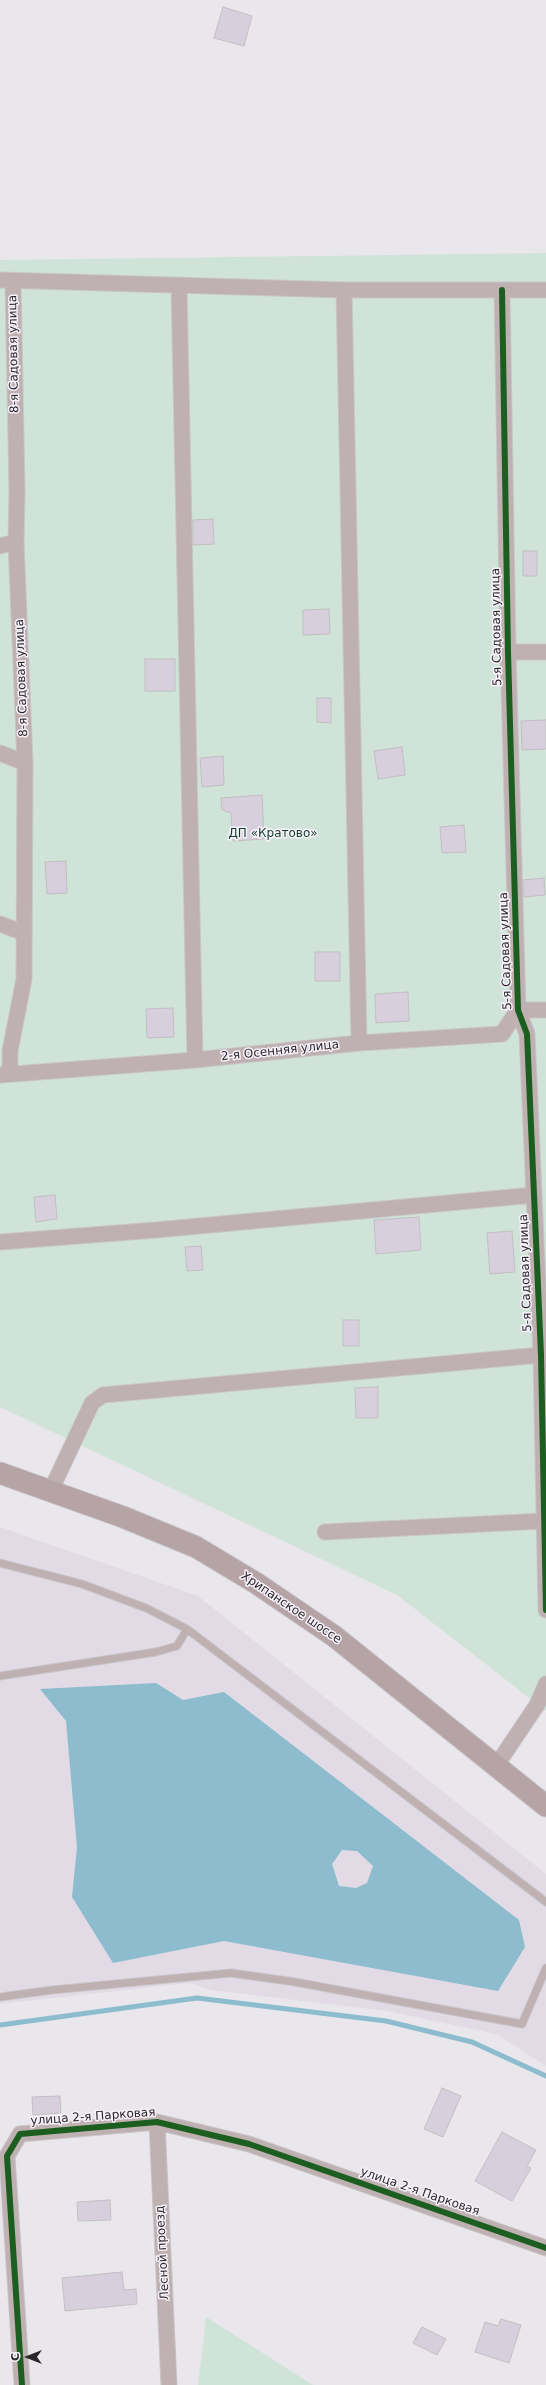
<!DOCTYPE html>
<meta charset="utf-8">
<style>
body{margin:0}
#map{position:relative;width:546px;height:2385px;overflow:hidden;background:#eae7ec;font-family:"DejaVu Sans",sans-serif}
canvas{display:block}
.north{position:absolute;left:8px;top:2337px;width:40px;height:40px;-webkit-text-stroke:3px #f8f2fb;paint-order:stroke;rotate:270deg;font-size:11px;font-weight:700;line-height:16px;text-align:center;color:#2b282c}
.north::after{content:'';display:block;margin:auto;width:14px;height:18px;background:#2b282c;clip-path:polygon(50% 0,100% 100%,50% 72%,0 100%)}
</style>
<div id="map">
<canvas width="546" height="2385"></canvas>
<div class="north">С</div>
</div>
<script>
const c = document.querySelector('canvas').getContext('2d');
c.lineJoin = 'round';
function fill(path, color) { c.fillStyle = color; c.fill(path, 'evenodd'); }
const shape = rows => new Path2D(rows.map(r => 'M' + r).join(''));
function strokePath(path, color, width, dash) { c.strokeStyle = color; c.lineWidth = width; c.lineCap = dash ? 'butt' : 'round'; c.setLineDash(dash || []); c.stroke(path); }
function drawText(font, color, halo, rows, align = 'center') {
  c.font = font + ' "DejaVu Sans",sans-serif'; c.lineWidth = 3; c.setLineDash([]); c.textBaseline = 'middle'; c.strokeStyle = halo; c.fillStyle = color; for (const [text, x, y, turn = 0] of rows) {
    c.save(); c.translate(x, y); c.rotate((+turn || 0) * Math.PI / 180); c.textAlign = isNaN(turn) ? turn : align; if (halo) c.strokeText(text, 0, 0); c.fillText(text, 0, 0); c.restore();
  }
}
fill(shape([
 [0,1527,198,1596,546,1874,546,2066,496,2034,387,2011,211,1990,190,1983,0,2004]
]), '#e2dbe6');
fill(shape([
 [546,253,546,1711,397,1595,0,1407,0,260],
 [206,2317,313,2385,198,2385]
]), '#d0e3d8');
fill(shape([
 [156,1683,183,1700,224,1692,519,1920,525,1947,498,1991,224,1941,113,1963,72,1897,77,1847,66,1721,40,1689],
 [342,1850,357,1851,373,1866,367,1883,356,1888,339,1886,332,1864]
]), '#8cbccd');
strokePath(shape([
 [0,2025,197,1998,386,2021,472,2042,546,2076]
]), '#8cbccd', 5);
const building = shape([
 [223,7,252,16,244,46,214,38,223,7],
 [213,519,214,544,193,545,193,520,213,519],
 [523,551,537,551,537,576,523,576,523,551],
 [329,609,330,634,303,635,303,610,329,609],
 [145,659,175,659,175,691,145,691,145,659],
 [317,698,331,698,331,723,317,722,317,698],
 [546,720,546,749,522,750,521,721,546,720],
 [402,747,405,775,378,779,374,751,402,747],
 [223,756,224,785,202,787,200,758,223,756],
 [262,795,264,839,233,841,231,813,222,810,221,798,262,795],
 [464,825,466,852,442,853,440,827,464,825],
 [66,861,67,893,47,894,45,862,66,861],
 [544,878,545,895,524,897,523,880,544,878],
 [315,952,340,952,340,981,315,981,315,952],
 [408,992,409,1021,376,1023,375,994,408,992],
 [173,1008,174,1037,147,1038,146,1009,173,1008],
 [55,1195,57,1219,36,1222,34,1197,55,1195],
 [419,1217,421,1250,376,1254,374,1220,419,1217],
 [512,1231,515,1272,490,1274,487,1233,512,1231],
 [201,1246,203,1270,187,1271,185,1247,201,1246],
 [343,1320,359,1320,359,1346,343,1346,343,1320],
 [378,1387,378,1418,356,1418,355,1388,378,1387],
 [442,2088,461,2096,443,2137,424,2129,442,2088],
 [60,2096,61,2113,33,2115,32,2097,60,2096],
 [502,2132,536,2150,527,2166,531,2168,512,2201,475,2181,502,2132],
 [110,2200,111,2220,78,2221,77,2202,110,2200],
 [122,2272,124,2290,136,2289,137,2304,65,2311,62,2278,122,2272],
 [501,2319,521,2325,509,2363,475,2352,485,2322,498,2326,501,2319],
 [422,2327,446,2339,437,2355,413,2343,422,2327]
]);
fill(building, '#d7d0dc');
strokePath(building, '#c2bfc3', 1);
const service = shape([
 [0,1563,82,1584,146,1608,187,1629,546,1902],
 [0,1676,156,1652,177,1646,187,1629],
 [0,1997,52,1990,231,1973,295,1982,522,2024,546,1968]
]);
const minor = shape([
 [0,280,344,290,546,290],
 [179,286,195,1060],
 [344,290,359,1043],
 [502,290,508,652,518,1010,527,1034,541,1355,546,1610],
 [0,546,16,542],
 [508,652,546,652],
 [0,753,25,763],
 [0,924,24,933],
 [10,1073,10,1051,24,979,25,763,16,542,17,491,13,281],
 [0,1075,195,1060,359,1043,502,1034,518,1010,546,1010],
 [0,1242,156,1230,534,1195],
 [51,1490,92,1403,103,1395,541,1355],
 [325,1532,543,1521],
 [496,1766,537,1705,546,1684],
 [157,2122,169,2385],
 [22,2385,7,2156,20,2134,157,2122,249,2144,546,2248]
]);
const secondary = shape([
 [0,1473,123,1517,196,1547,256,1583,334,1636,546,1806]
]);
strokePath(service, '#c8c5c9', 9);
strokePath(minor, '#c8c5c9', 17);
strokePath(secondary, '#c8c5c9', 23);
strokePath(service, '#bfb0b1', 7);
strokePath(minor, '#bfb0b1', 15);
strokePath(secondary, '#b5a3a6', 21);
strokePath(shape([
 [502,290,508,652,518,1010,527,1034,541,1355,546,1610],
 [22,2385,7,2156,20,2134,157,2122,249,2144,546,2248]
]), '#1b5e20', 6);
drawText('12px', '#2b282c', '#f8f2fb', [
 ["8-я Садовая улица",14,354,-91],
 ["5-я Садовая улица",497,627,-91],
 ["8-я Садовая улица",22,678,-92],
 ["5-я Садовая улица",506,951,-92],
 ["2-я Осенняя улица",280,1051,-6],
 ["5-я Садовая улица",526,1273,-92],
 ["Хрипанское шоссе",291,1608,34],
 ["улица 2-я Парковая",93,2117,-4],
 ["улица 2-я Парковая",420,2192,19],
 ["Лесной проезд",163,2253,-93]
]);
drawText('12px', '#0f3e28', '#f8f2fb', [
 ["ДП «Кратово»",273,834]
]);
</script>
